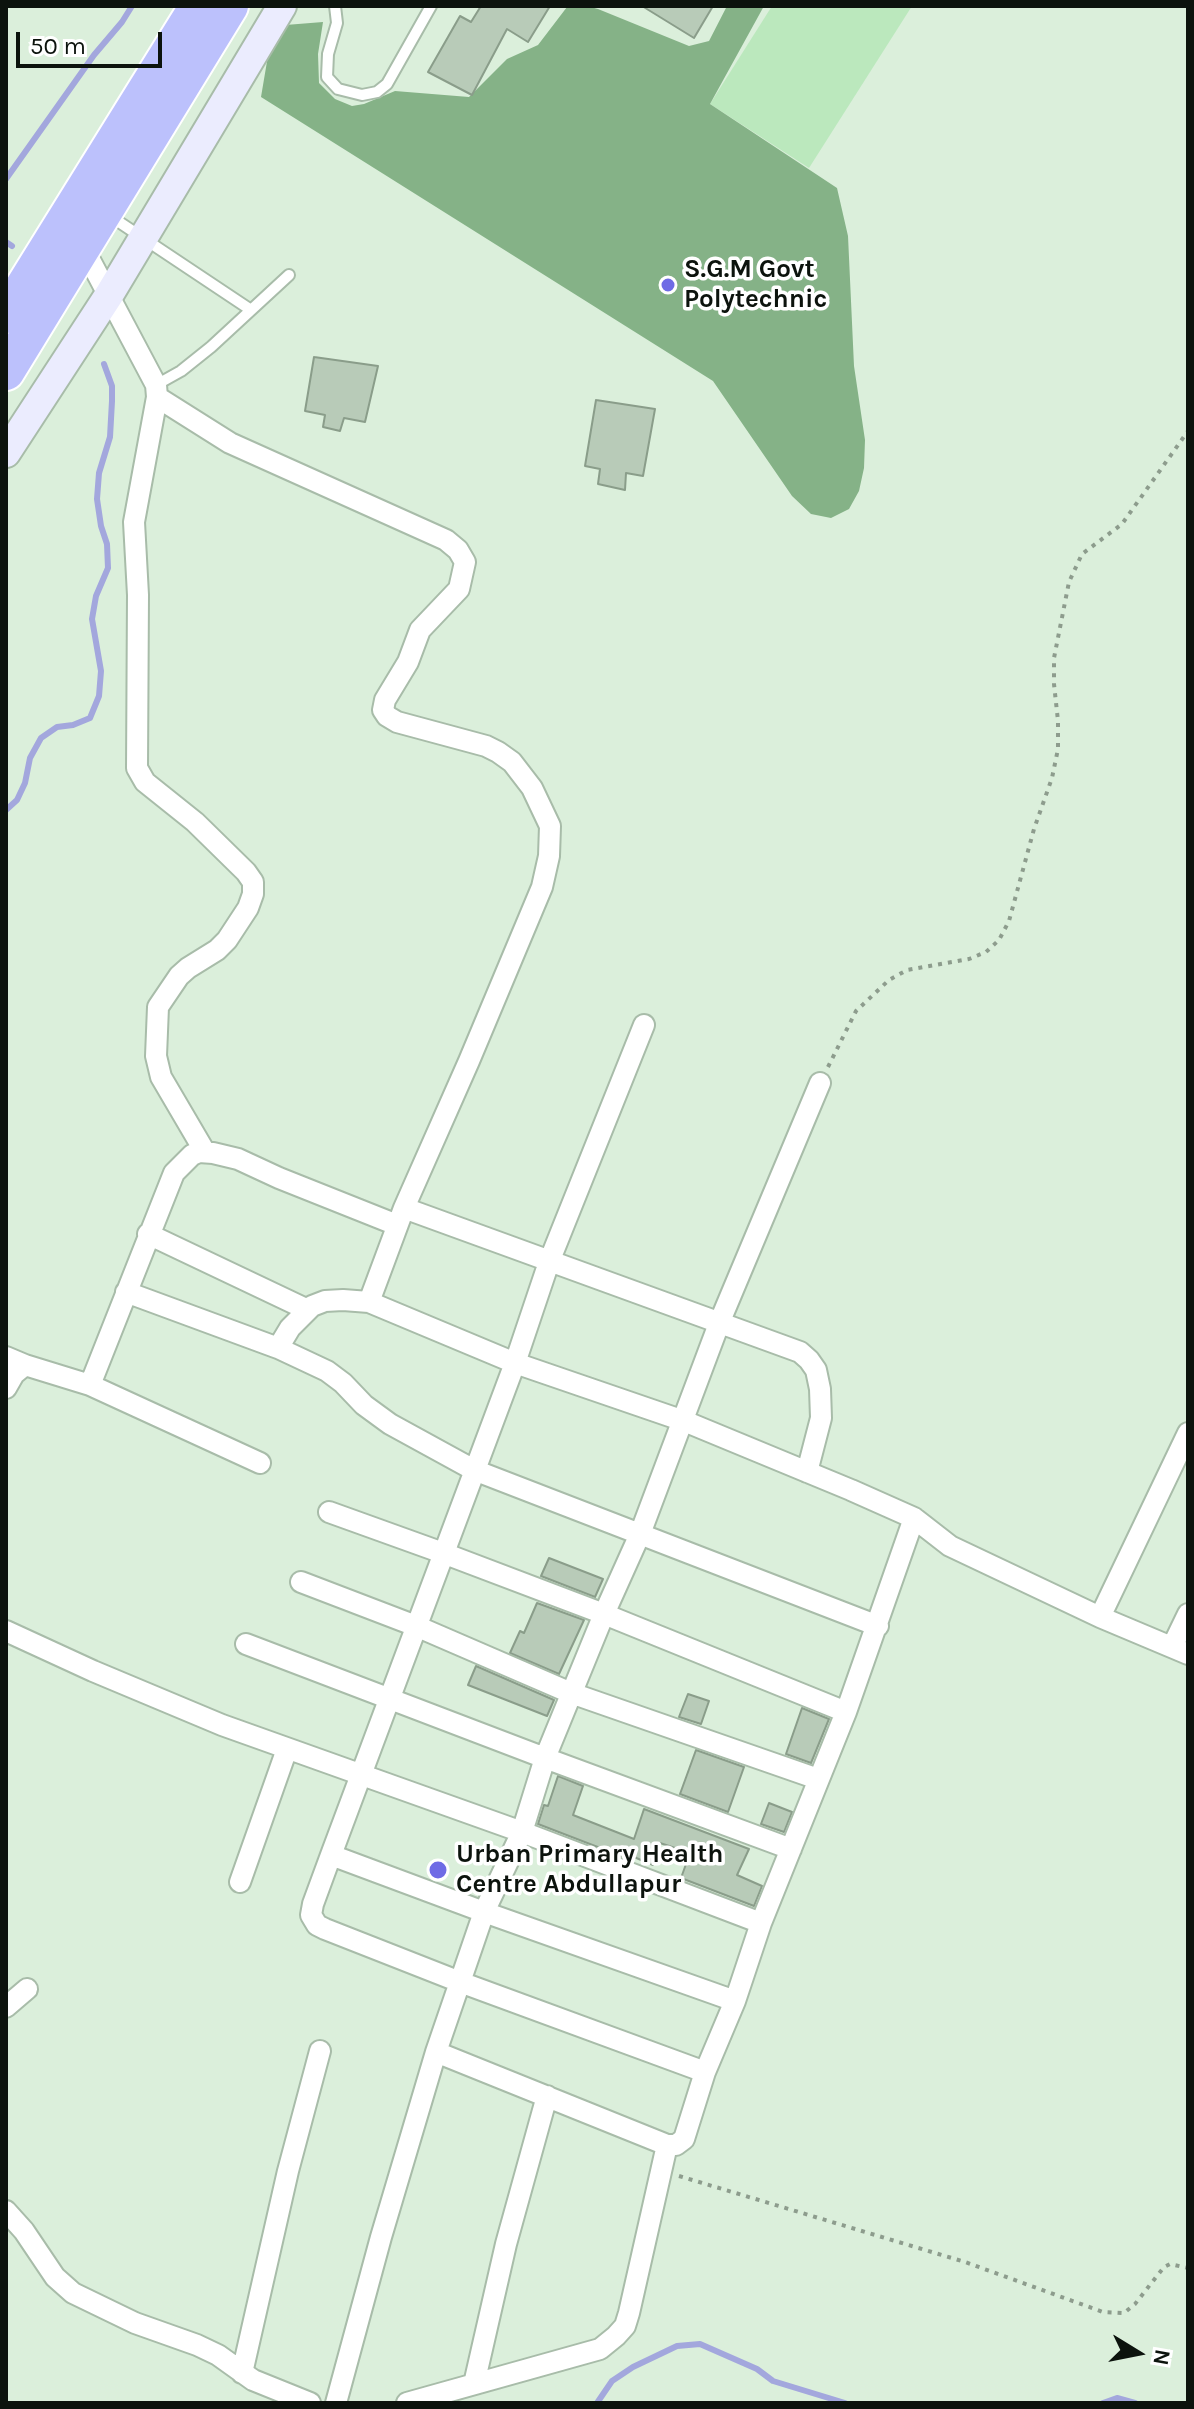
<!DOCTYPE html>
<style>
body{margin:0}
#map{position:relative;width:1194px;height:2409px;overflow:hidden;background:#dbefdb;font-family:Karla,sans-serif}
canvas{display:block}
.frame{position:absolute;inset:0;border:8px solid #0c130d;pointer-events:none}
.north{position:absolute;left:1098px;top:2313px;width:80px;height:80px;-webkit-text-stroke:6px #fff;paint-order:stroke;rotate:100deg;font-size:22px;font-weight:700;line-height:32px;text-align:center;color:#0c130d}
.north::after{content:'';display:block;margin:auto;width:28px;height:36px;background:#0c130d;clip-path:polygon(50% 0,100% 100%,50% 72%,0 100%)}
.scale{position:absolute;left:16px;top:32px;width:146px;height:36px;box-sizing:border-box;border:4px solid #0c130d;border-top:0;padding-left:10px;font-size:24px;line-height:28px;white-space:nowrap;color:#0c130d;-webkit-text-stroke:6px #fff;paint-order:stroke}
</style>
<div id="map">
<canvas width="1194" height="2409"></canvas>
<div class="frame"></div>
<div class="north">N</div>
<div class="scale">50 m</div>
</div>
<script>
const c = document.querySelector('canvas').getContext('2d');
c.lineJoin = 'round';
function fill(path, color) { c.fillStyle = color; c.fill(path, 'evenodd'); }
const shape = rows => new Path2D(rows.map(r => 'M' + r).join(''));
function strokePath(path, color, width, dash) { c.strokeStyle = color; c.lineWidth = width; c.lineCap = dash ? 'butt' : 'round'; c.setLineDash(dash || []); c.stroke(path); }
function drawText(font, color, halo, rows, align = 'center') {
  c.font = font + ' Karla,sans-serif'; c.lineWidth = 7; c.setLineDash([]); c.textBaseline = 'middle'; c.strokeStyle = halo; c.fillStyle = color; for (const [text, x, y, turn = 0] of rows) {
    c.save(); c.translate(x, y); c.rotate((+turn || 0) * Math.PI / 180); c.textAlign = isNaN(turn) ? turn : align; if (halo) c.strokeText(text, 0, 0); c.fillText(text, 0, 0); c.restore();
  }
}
fill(shape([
 [772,6,912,6,809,168,710,104]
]), '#bbe8bd');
fill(shape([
 [571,6,587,6,598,9,689,46,709,41,727,6,764,6,710,104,837,188,848,236,854,366,865,440,864,468,859,491,849,509,831,518,811,514,792,496,713,381,261,97,273,26,323,22,318,54,319,83,335,99,352,106,364,104,395,91,469,97,507,59,538,45,567,7]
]), '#85b287');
strokePath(shape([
 [6,179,94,55,122,22,132,6],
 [6,242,12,246],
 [6,810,17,800,25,783,30,758,41,738,57,727,73,725,90,718,99,696,101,671,92,619,96,596,108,568,107,544,101,526,97,499,99,473,110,437,112,401,112,386,104,364],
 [597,2403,612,2381,633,2367,677,2346,700,2344,757,2369,773,2381,845,2403],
 [1103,2403,1117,2398,1135,2403]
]), '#a3a7dd', 6);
const building = shape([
 [481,6,550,6,528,42,507,29,472,95,428,72,460,16,471,22,481,6],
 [642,6,713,6,694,38,642,6],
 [314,357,378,366,365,422,344,418,340,431,323,427,325,415,305,411,314,357],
 [596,400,655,409,643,476,626,473,625,490,598,484,600,469,585,466,596,400],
 [549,1558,603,1579,595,1597,541,1576,549,1558],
 [537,1603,584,1620,559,1674,510,1653,520,1631,524,1633,537,1603],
 [476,1666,554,1700,547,1716,468,1685,476,1666],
 [688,1694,709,1701,701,1724,679,1717,688,1694],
 [802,1708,829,1719,811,1763,786,1754,802,1708],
 [696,1750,744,1767,728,1812,680,1794,696,1750],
 [558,1776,583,1786,573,1815,634,1839,644,1809,749,1849,737,1875,762,1886,754,1906,681,1878,690,1853,660,1843,653,1865,622,1852,621,1856,538,1824,544,1805,548,1806,558,1776],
 [769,1803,792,1812,784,1832,761,1824,769,1803]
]);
fill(building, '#b8cbb8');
strokePath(building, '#8a9d8a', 2);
const lane = shape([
 [335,6,337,23,328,54,327,77,338,89,362,95,377,92,387,84,431,6],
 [110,216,251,310],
 [156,385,181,371,211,347,289,275]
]);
const street = shape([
 [83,247,156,385,157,397,134,522,138,595,137,768,145,782,195,822,246,872,253,882,253,894,248,908,227,940,217,950,188,968,179,976,158,1007,156,1056,161,1077,205,1152],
 [157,397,230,443,446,540,458,550,465,562,459,589,420,630,408,662,385,700,383,710,387,716,397,722,486,746,498,752,512,762,532,788,550,826,549,856,542,887,469,1061,404,1208,369,1302],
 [644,1025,549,1262,515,1363,331,1855,313,1904,311,1915,317,1925,325,1929,460,1982,705,2072,735,2001,761,1923],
 [404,1208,800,1352,809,1360,816,1370,820,1389,821,1418,807,1472],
 [148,1234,308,1310],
 [126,1292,278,1348,327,1371,343,1383,364,1405,390,1424,474,1470,878,1626],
 [278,1348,290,1328,312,1306,325,1301,343,1300,369,1302,515,1363,684,1421,851,1490,914,1518,950,1546,1100,1617,1188,1654],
 [6,1357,25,1365],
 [90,1385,260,1463],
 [6,1388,14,1374,25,1365,90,1385,174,1173,192,1155,199,1152,213,1153,238,1159,279,1178,397,1225],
 [329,1512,443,1553,604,1614,846,1712],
 [301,1582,416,1626,571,1693,818,1779],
 [1100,1617,1188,1433],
 [6,1631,93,1671,222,1725,522,1832,761,1923,846,1712,914,1518],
 [246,1644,545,1758,791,1849],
 [1172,1647,1188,1614],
 [331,1855,484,1912,735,2001],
 [240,1882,287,1749],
 [6,2007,27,1989],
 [667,2145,676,2145,684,2139,705,2072],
 [6,2211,24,2231,55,2277,73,2293,135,2323,197,2345,218,2355,253,2380,310,2403],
 [242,2373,288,2171,320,2051],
 [474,2384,506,2244,547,2096],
 [336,2403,381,2237,436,2052,484,1912,522,1832,545,1758,604,1614,640,1534,720,1321,820,1083],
 [407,2403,600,2349,616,2336,625,2326,629,2313,667,2145,436,2052]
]);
const secondary = shape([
 [6,453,109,295,282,6]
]);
const highway = shape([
 [6,315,198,6],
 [6,372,230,6]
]);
strokePath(lane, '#a8bca9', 14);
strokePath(street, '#a8bca9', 24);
strokePath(secondary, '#a8bca9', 32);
strokePath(highway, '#fff', 40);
strokePath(shape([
 [828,1067,856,1011,889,980,907,970,969,959,986,952,999,940,1009,921,1034,829,1052,778,1058,749,1058,721,1054,684,1054,658,1069,582,1082,554,1122,524,1188,431],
 [679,2176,965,2262,1103,2312,1124,2313,1135,2304,1164,2267,1170,2264,1188,2268]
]), '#8d9c8d', 4, [4, 6]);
strokePath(lane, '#fff', 10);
strokePath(street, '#fff', 20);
strokePath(secondary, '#ebecfe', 28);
strokePath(highway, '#bcc1fc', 36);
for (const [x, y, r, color] of [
 [668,285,8,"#6f6be5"],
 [438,1870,10,"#6f6be5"]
]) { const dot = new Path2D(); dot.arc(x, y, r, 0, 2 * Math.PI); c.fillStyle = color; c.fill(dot); strokePath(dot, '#fff', 3); }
drawText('bold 26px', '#0c130d', '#fff', [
 ["S.G.M Govt",684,270],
 ["Polytechnic",684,300],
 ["Urban Primary Health",456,1855],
 ["Centre Abdullapur",456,1885]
], 'left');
</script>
